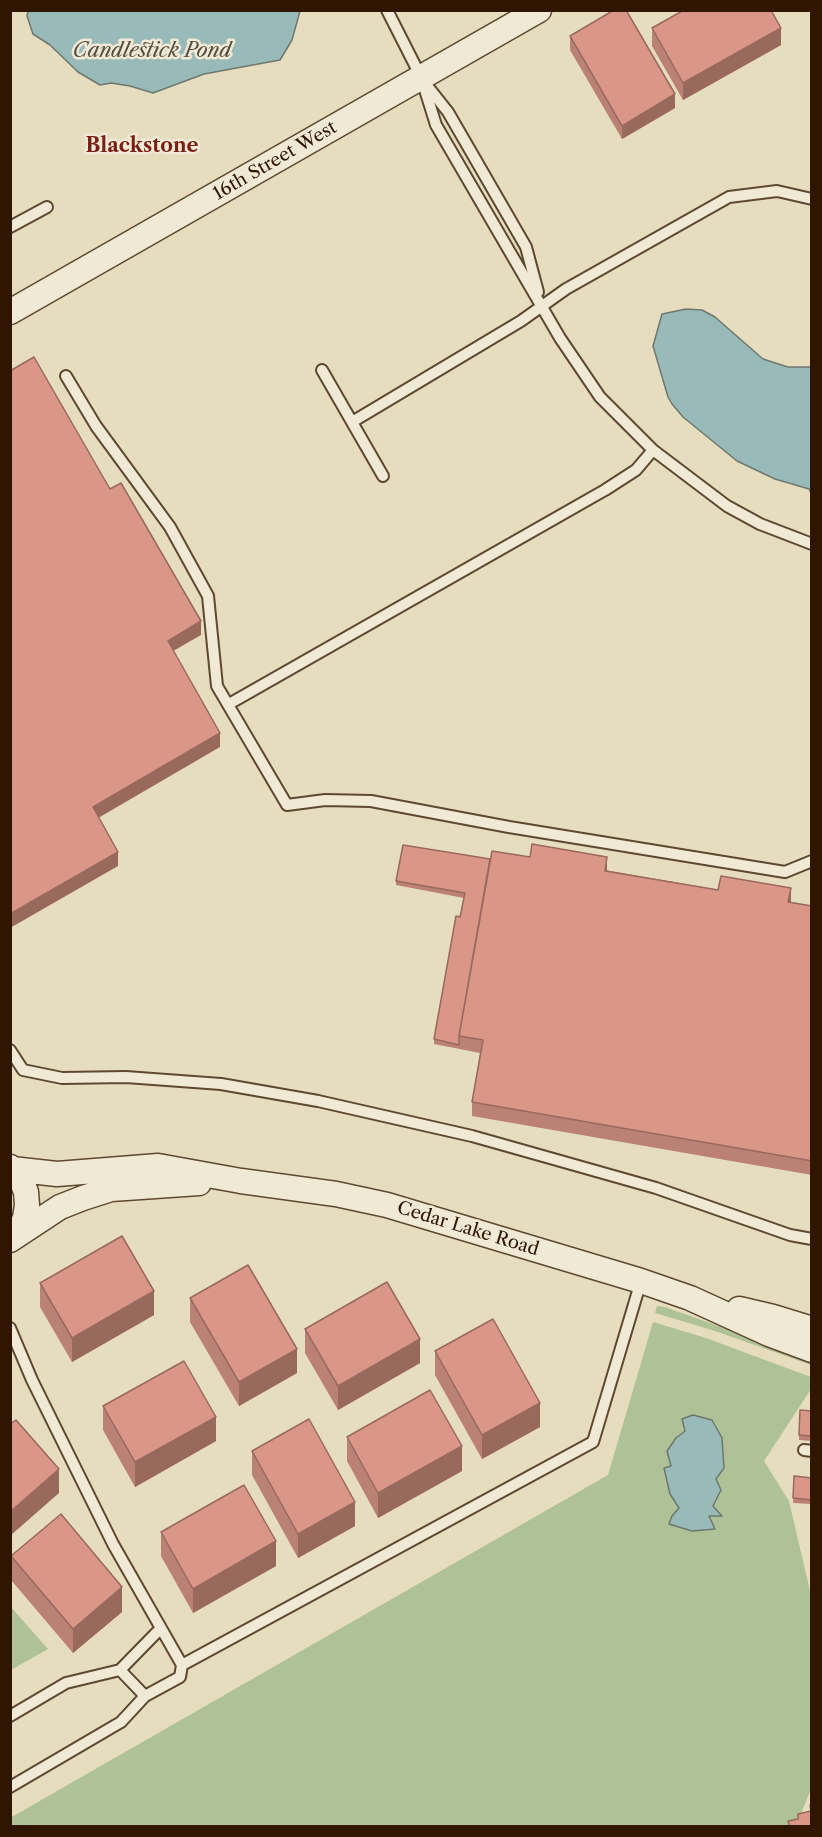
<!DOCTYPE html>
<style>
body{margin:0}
#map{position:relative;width:822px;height:1837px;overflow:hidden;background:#e6ddbf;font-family:"Libre Caslon Text",serif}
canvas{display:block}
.frame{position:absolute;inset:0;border:12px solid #301600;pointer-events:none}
</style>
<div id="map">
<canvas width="822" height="1837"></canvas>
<div class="frame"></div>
</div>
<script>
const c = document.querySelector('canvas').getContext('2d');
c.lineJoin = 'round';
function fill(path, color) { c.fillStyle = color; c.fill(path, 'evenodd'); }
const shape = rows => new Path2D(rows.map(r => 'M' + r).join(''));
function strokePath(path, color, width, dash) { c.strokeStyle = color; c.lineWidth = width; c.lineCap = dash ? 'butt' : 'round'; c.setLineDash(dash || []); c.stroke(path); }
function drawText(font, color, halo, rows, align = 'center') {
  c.font = font + ' "Libre Caslon Text",serif'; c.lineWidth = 5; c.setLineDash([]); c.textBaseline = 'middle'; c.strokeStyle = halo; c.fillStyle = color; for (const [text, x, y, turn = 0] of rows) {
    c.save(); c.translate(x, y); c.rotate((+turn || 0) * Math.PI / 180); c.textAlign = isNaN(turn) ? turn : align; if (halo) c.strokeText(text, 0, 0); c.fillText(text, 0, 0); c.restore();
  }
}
fill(shape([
 [657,1306,665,1307,811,1359,811,1365,715,1331,655,1313],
 [653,1322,706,1338,811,1377,811,1389,764,1461,789,1501,811,1595,811,1789,796,1826,11,1826,10,1818,608,1475],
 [685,1431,713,1506,722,1515,708,1516,714,1529,672,1516,679,1508,665,1468,671,1466,676,1438],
 [10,1606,48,1649,11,1670,10,1670]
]), '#afc297');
const water = shape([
 [28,10,300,10,300,11,292,40,280,60,204,74,153,93,130,86,111,83,100,85,78,72,50,45,33,34,27,16,28,10],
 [686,309,702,310,715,317,763,359,788,367,811,367,811,493,809,489,775,479,737,461,683,417,672,404,668,397,653,346,662,314,686,309],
 [693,1415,712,1420,722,1438,724,1468,716,1479,721,1490,713,1506,722,1516,709,1516,715,1529,692,1531,669,1524,672,1516,679,1508,670,1494,664,1468,671,1466,667,1451,676,1438,685,1431,682,1419,693,1415]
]);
fill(water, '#98bab9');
strokePath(water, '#6e786f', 1.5);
const service = shape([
 [387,10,421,77,436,125,560,338,600,397,653,450,727,506,760,524,812,544],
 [425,83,448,112,526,247,538,292],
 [10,227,47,207],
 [322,370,383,476],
 [66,376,96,426,170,527,208,596,217,686,287,805,325,800,371,801,509,827,785,872,812,861],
 [352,422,521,321,566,289,729,197,777,191,812,199],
 [229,704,605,490,636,470,653,450],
 [10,1050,23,1070,62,1078,126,1077,221,1084,318,1101,472,1136,656,1188,790,1235,812,1239],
 [10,1328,32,1380,113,1544,182,1665,180,1677,145,1696,121,1722,10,1787],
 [804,1450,812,1451],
 [182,1665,593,1442,641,1281],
 [120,1670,145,1696],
 [10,1716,66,1683,120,1670,161,1628]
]);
const tertiary = shape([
 [10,312,539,10],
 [10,1167,21,1179,26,1192,27,1205,25,1218,19,1231,13,1237],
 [12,1169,57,1174,158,1166,241,1181,336,1194,387,1205,641,1281,690,1298,769,1334,812,1350],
 [10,1240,60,1207,83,1198,111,1189,199,1183],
 [739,1309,773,1317,812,1329]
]);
strokePath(service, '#5e4830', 14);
strokePath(tertiary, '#5e4830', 27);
strokePath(service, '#efe9d5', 10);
strokePath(tertiary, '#efe9d5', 24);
fill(shape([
 [652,28,781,45,683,100,652,46],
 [570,36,675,108,622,139,570,50],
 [530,857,812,906,812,1175,472,1116,472,1102,480,1053,434,1044,434,1039,464,898,396,885,396,881,490,859],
 [40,1283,154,1315,72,1362,40,1307],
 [190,1298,297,1373,239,1406,190,1322],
 [305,1329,420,1363,338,1410,305,1353],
 [435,1351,540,1427,482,1459,435,1375],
 [103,1406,216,1441,135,1487,103,1430],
 [800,1410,812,1411,812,1441,799,1440],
 [347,1437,462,1471,378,1518,347,1461],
 [252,1451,355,1526,298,1558,252,1475],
 [794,1476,812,1478,812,1504,793,1503],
 [810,1523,812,1523,812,1552,810,1547],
 [161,1532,276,1566,193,1613,161,1556],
 [11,1556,122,1612,73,1653,11,1580]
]), '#bb8174');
fill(shape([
 [781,28,781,45,683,100,683,83],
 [675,94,675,108,622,139,622,126],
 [201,621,201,635,168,654,168,641],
 [220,733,220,747,93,821,93,807],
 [118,852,118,866,10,928,10,914],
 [607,857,607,871,605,885,605,871],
 [791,888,791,902,788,916,788,902],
 [154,1291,154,1315,72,1362,72,1338],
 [420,1339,420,1363,338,1410,338,1386],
 [297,1349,297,1373,239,1406,239,1382],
 [540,1403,540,1427,482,1459,482,1435],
 [216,1417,216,1441,135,1487,135,1462],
 [462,1446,462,1471,378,1518,378,1493],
 [59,1469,59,1493,10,1536,10,1512],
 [355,1502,355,1526,298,1558,298,1534],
 [276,1541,276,1566,193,1613,193,1589],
 [122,1587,122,1612,73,1653,73,1629]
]), '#99695e');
const building = shape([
 [614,10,626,10,675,94,622,126,570,36,614,10],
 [684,10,771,10,781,28,683,83,652,28,684,10],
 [34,357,110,489,121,483,201,621,168,641,220,733,93,807,118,852,10,914,10,371,34,357],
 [532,844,607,857,605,871,718,890,721,876,791,888,788,902,812,906,812,1161,472,1102,483,1040,459,1036,492,851,530,857,532,844],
 [403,845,490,859,459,1036,459,1045,434,1039,456,916,460,917,465,893,396,881,403,845],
 [122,1236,154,1291,72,1338,40,1283,122,1236],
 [248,1265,297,1349,239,1382,190,1298,248,1265],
 [387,1282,420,1339,338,1386,305,1329,387,1282],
 [493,1319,540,1403,482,1435,435,1351,493,1319],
 [184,1361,216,1417,135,1462,103,1406,184,1361],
 [430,1390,462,1446,378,1493,347,1437,430,1390],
 [800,1410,812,1411,812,1436,799,1435,800,1410],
 [309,1419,355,1502,298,1534,252,1451,309,1419],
 [16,1420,59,1469,10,1512,10,1424,16,1420],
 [794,1476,812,1478,812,1500,793,1498,794,1476],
 [244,1485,276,1541,193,1589,161,1532,244,1485],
 [61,1514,122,1587,73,1629,11,1556,61,1514],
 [810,1805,812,1805,812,1827,790,1827,788,1821,798,1819,798,1814,811,1811,810,1805]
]);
fill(building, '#da9687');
strokePath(building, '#99695e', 1.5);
drawText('18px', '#301600', '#efe9d5', [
 ["16th Street West",275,161,-30],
 ["Cedar Lake Road",468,1229,17]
]);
drawText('italic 20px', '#544f41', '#efe9d5', [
 ["Candlestick Pond",152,51]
]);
drawText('bold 20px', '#7a1f14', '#efe9d5', [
 ["Blackstone",142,146]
]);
</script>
